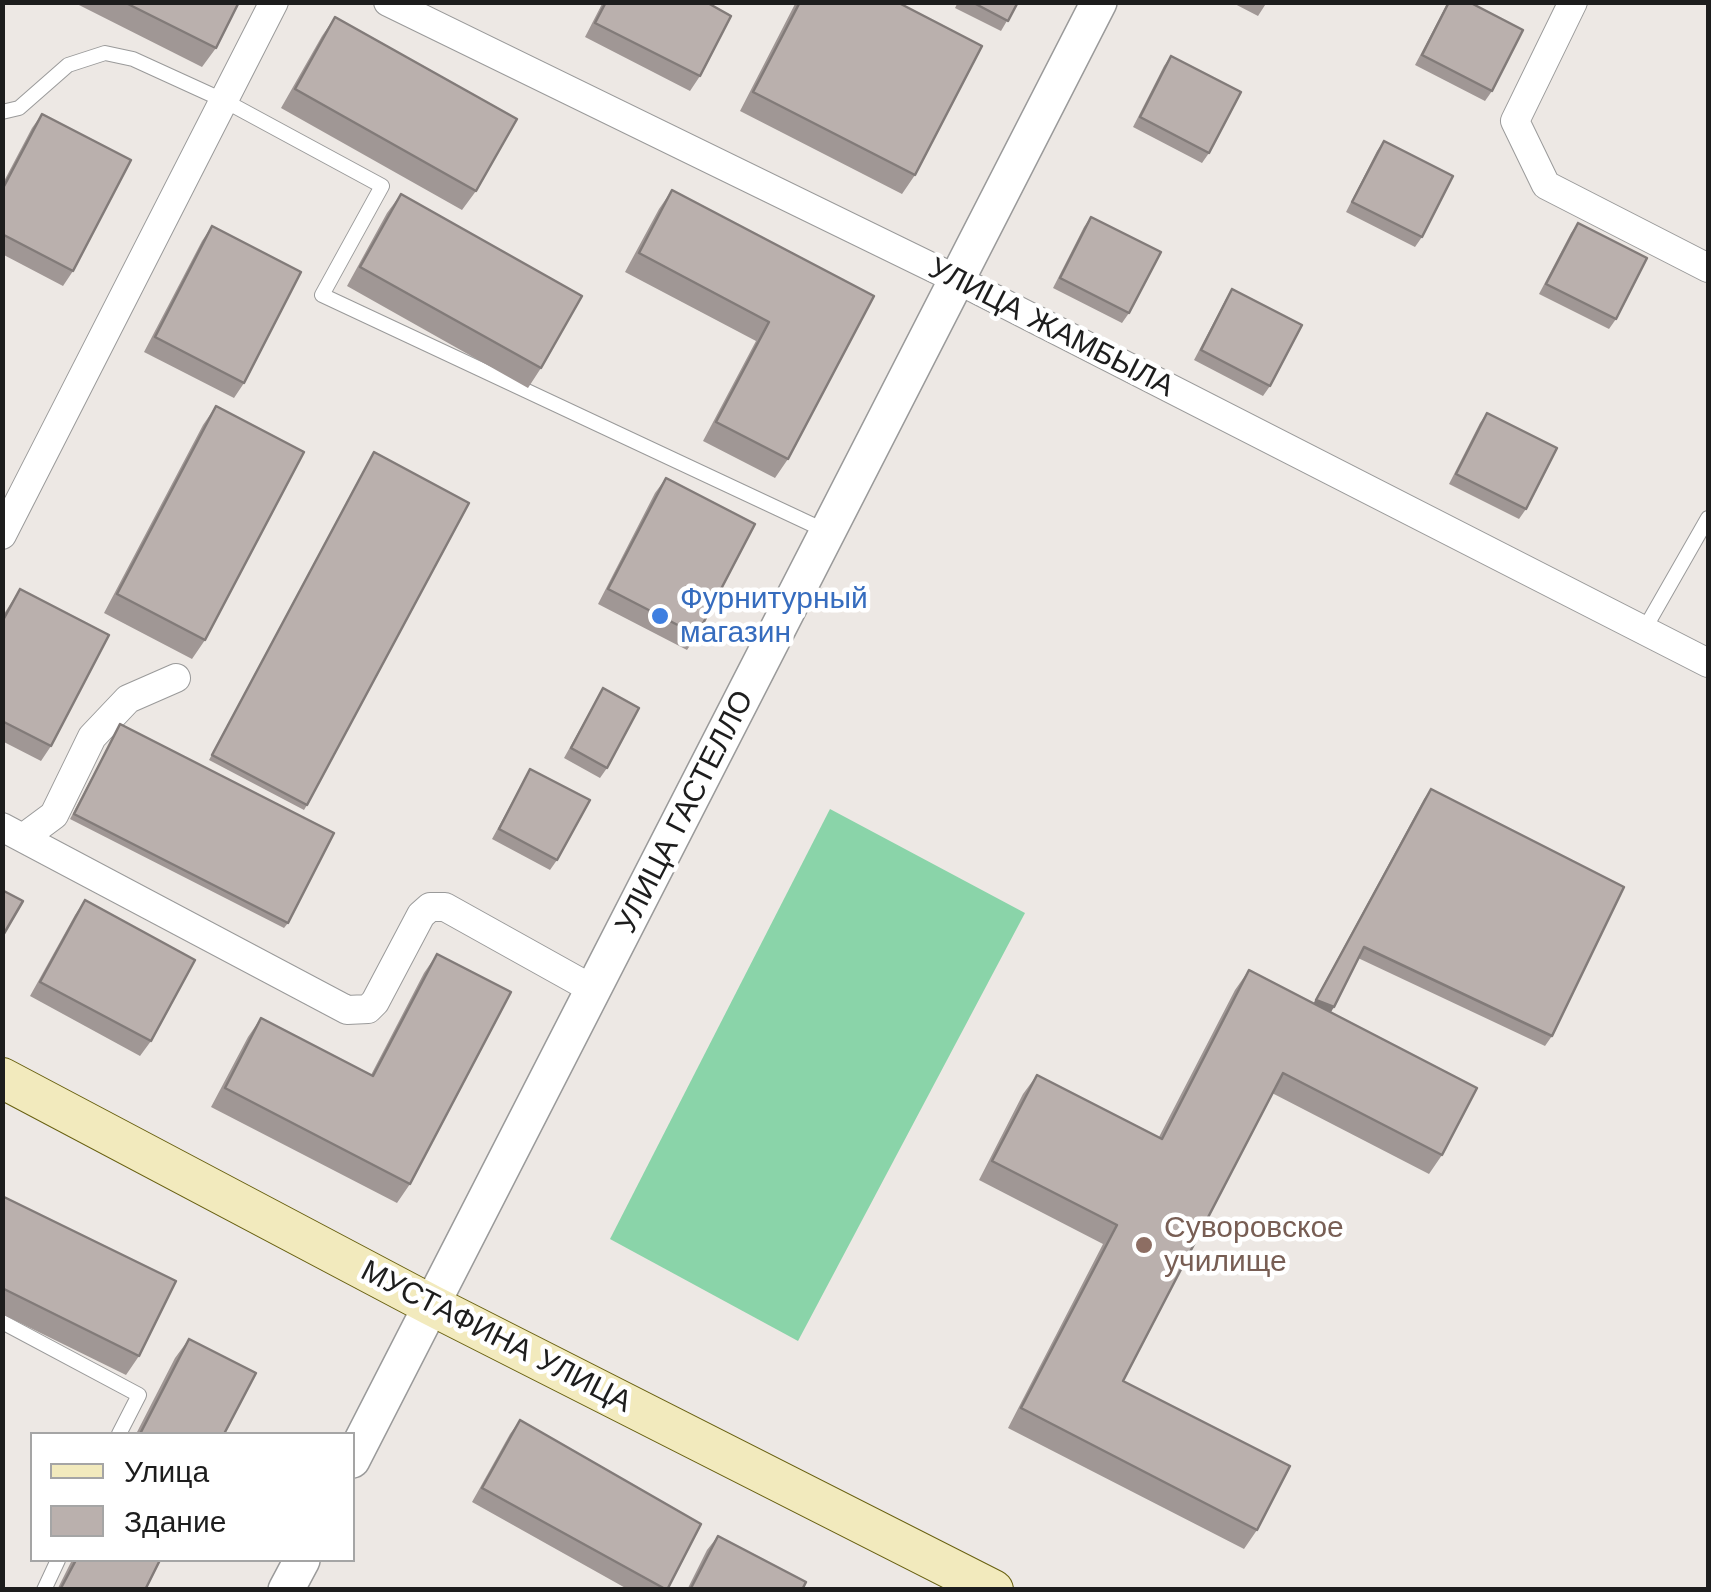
<!DOCTYPE html>
<meta charset="utf-8">
<style>
body{margin:0}
#map{position:relative;width:1711px;height:1592px;overflow:hidden;background:#ede8e4;font-family:"Work Sans",sans-serif}
canvas{display:block}
.frame{position:absolute;inset:0;border:5px solid #1d1d1d;pointer-events:none}
.legend{position:absolute;left:30px;top:1432px;width:325px;height:130px;box-sizing:border-box;background:#fff;border:2px solid #a5a5a5;margin:0;padding:12px 18px;list-style:none;font-size:30px;color:#1d1d1d}
.legend li{display:flex;align-items:center;gap:20px;height:50px}
.legend b{width:50px;border:2px solid #a5a5a5}
</style>
<div id="map">
<canvas width="1711" height="1592"></canvas>
<div class="frame"></div>
<ul class="legend">
<li><b style="height:12px;background:#f2eabd"></b>Улица</li>
<li><b style="height:28px;background:#bab0ad"></b>Здание</li>
</ul>
</div>
<script>
const c = document.querySelector('canvas').getContext('2d');
c.lineJoin = 'round';
function fill(path, color) { c.fillStyle = color; c.fill(path, 'evenodd'); }
const shape = rows => new Path2D(rows.map(r => 'M' + r).join(''));
function strokePath(path, color, width, dash) { c.strokeStyle = color; c.lineWidth = width; c.lineCap = dash ? 'butt' : 'round'; c.setLineDash(dash || []); c.stroke(path); }
function drawText(font, color, halo, rows, align = 'center') {
  c.font = font + ' "Work Sans",sans-serif'; c.lineWidth = 9; c.setLineDash([]); c.textBaseline = 'middle'; c.strokeStyle = halo; c.fillStyle = color; for (const [text, x, y, turn = 0] of rows) {
    c.save(); c.translate(x, y); c.rotate((+turn || 0) * Math.PI / 180); c.textAlign = isNaN(turn) ? turn : align; if (halo) c.strokeText(text, 0, 0); c.fillText(text, 0, 0); c.restore();
  }
}
fill(shape([
 [830,809,1025,913,798,1341,610,1239]
]), '#8ad4a9');
const service = shape([
 [2,112,19,108,68,65,105,53,133,59,225,101,382,186,322,295,828,532],
 [1644,630,1708,518],
 [2,1322,139,1395,119,1434],
 [44,1590,58,1560]
]);
const minor = shape([
 [388,2,958,280,1708,663],
 [1573,2,1515,121,1546,185,1708,268],
 [2,535,274,2],
 [2,827,347,1010,368,1009,375,1002,421,915,430,907,445,907,594,990],
 [23,838,54,815,92,737,128,699,176,678]
]);
const tertiary = shape([
 [352,1460,1099,2],
 [286,1590,302,1560]
]);
const secondary = shape([
 [2,1078,431,1305,993,1590]
]);
strokePath(service, '#9a9a9a', 16);
strokePath(minor, '#9a9a9a', 30);
strokePath(tertiary, '#9a9a9a', 38);
strokePath(secondary, '#686010', 42);
strokePath(service, '#fff', 14);
strokePath(minor, '#fff', 28);
strokePath(tertiary, '#fff', 35);
strokePath(secondary, '#f2eabd', 40);
fill(shape([
 [73,2,239,2,216,48,202,67],
 [603,2,706,2,700,76,690,91,585,37],
 [796,2,897,2,915,175,902,194,740,111],
 [958,2,1018,2,1001,31,955,8],
 [1231,2,1267,2,1258,16],
 [1448,2,1449,2,1492,91,1485,101,1415,65],
 [335,17,476,191,462,210,281,108,322,36],
 [1171,56,1209,153,1202,163,1133,127,1164,66],
 [42,114,73,271,63,286,2,254,2,185,32,128],
 [1384,141,1422,237,1415,247,1346,212,1377,151],
 [672,190,874,296,788,459,775,478,703,441,756,341,625,272,659,209],
 [401,194,541,368,528,388,347,286,387,213],
 [1091,217,1129,313,1122,323,1053,288,1084,227],
 [1578,223,1616,319,1609,329,1539,294,1571,233],
 [212,226,244,383,234,398,144,352,202,241],
 [1232,289,1270,386,1263,396,1194,360,1226,299],
 [216,406,205,640,192,659,104,613,203,425],
 [1487,413,1526,509,1519,519,1449,484,1480,423],
 [371,457,307,805,304,810,209,760],
 [666,478,697,635,687,650,598,604,655,493],
 [20,589,51,746,41,761,2,741,2,617],
 [603,688,607,768,600,778,564,758],
 [120,724,288,923,284,928,70,819],
 [530,769,557,860,550,870,492,839],
 [1431,789,1552,1036,1545,1046,1358,958,1330,1013,1442,1155,1429,1174,1272,1093,1123,1381,1257,1530,1244,1549,1008,1428,1103,1244,979,1180,1023,1094,1037,1075,1159,1137,1235,990,1249,970,1313,1004,1424,799],
 [85,900,151,1041,140,1056,30,996,75,915],
 [437,954,410,1184,397,1203,211,1107,248,1037,261,1018,371,1075,424,973],
 [2,1196,139,1356,126,1375,2,1314],
 [189,1339,224,1434,136,1434,175,1358],
 [520,1420,667,1590,629,1590,472,1502,510,1434],
 [718,1536,802,1590,687,1590,707,1550],
 [72,1560,160,1560,145,1590,57,1590]
]), '#a09795');
fill(shape([
 [1316,1000,1334,1007,1328,1017,1309,1010]
]), '#827b79');
const building = shape([
 [124,2,239,2,216,48,124,2],
 [606,2,706,2,731,16,700,76,595,23,606,2],
 [800,2,897,2,982,46,915,175,753,92,800,2],
 [972,2,1018,2,1008,21,972,2],
 [1449,2,1469,2,1523,30,1492,91,1422,55,1449,2],
 [335,17,517,119,476,191,295,89,335,17],
 [1171,56,1241,92,1209,153,1140,117,1171,56],
 [42,114,131,160,73,271,2,234,2,190,42,114],
 [1384,141,1453,176,1422,237,1352,202,1384,141],
 [672,190,874,296,788,459,716,422,769,322,639,253,672,190],
 [401,194,582,296,541,368,360,267,401,194],
 [1091,217,1161,252,1129,313,1060,278,1091,217],
 [1578,223,1647,258,1616,319,1546,284,1578,223],
 [212,226,301,272,244,383,155,337,212,226],
 [1232,289,1302,325,1270,386,1201,350,1232,289],
 [216,406,304,452,205,640,117,594,216,406],
 [1487,413,1557,448,1526,509,1456,474,1487,413],
 [374,452,469,503,307,805,212,755,374,452],
 [666,478,755,524,697,635,608,589,666,478],
 [20,589,109,635,51,746,2,721,2,622,20,589],
 [603,688,639,708,607,768,571,748,603,688],
 [120,724,334,833,288,923,74,814,120,724],
 [530,769,590,800,557,860,499,829,530,769],
 [1431,789,1624,887,1552,1036,1364,947,1334,1007,1316,1000,1431,789],
 [2,890,23,901,2,937,2,890],
 [85,900,195,960,151,1041,40,982,85,900],
 [437,954,511,992,410,1184,225,1088,261,1018,373,1076,437,954],
 [1249,970,1477,1088,1442,1155,1283,1073,1123,1381,1290,1466,1257,1530,1021,1408,1117,1225,992,1161,1037,1075,1162,1139,1249,970],
 [2,1196,176,1281,139,1356,2,1288,2,1196],
 [189,1339,256,1373,224,1434,140,1434,189,1339],
 [520,1420,701,1524,667,1590,482,1488,520,1420],
 [718,1536,806,1582,802,1590,690,1590,718,1536],
 [76,1560,160,1560,145,1590,64,1590,61,1588,76,1560]
]);
fill(building, '#bab0ad');
strokePath(building, '#827b79', 2.5);
for (const [x, y, r, color] of [
 [660,616,10,"#3f7fe0"],
 [1144,1245,10,"#8d6e63"]
]) { const dot = new Path2D(); dot.arc(x, y, r, 0, 2 * Math.PI); c.fillStyle = color; c.fill(dot); strokePath(dot, '#fff', 4); }
drawText('30px', '#1d1d1d', '#fff', [
 ["УЛИЦА ЖАМБЫЛА",1051,328,27],
 ["УЛИЦА ГАСТЕЛЛО",685,812,-63],
 ["МУСТАФИНА УЛИЦА",496,1337,27]
]);
drawText('30px', '#366cbe', '#fff', [
 ["Фурнитурный",680,599],
 ["магазин",680,633]
], 'left');
drawText('30px', '#785e54', '#fff', [
 ["Суворовское",1164,1228],
 ["училище",1164,1262]
], 'left');
</script>
